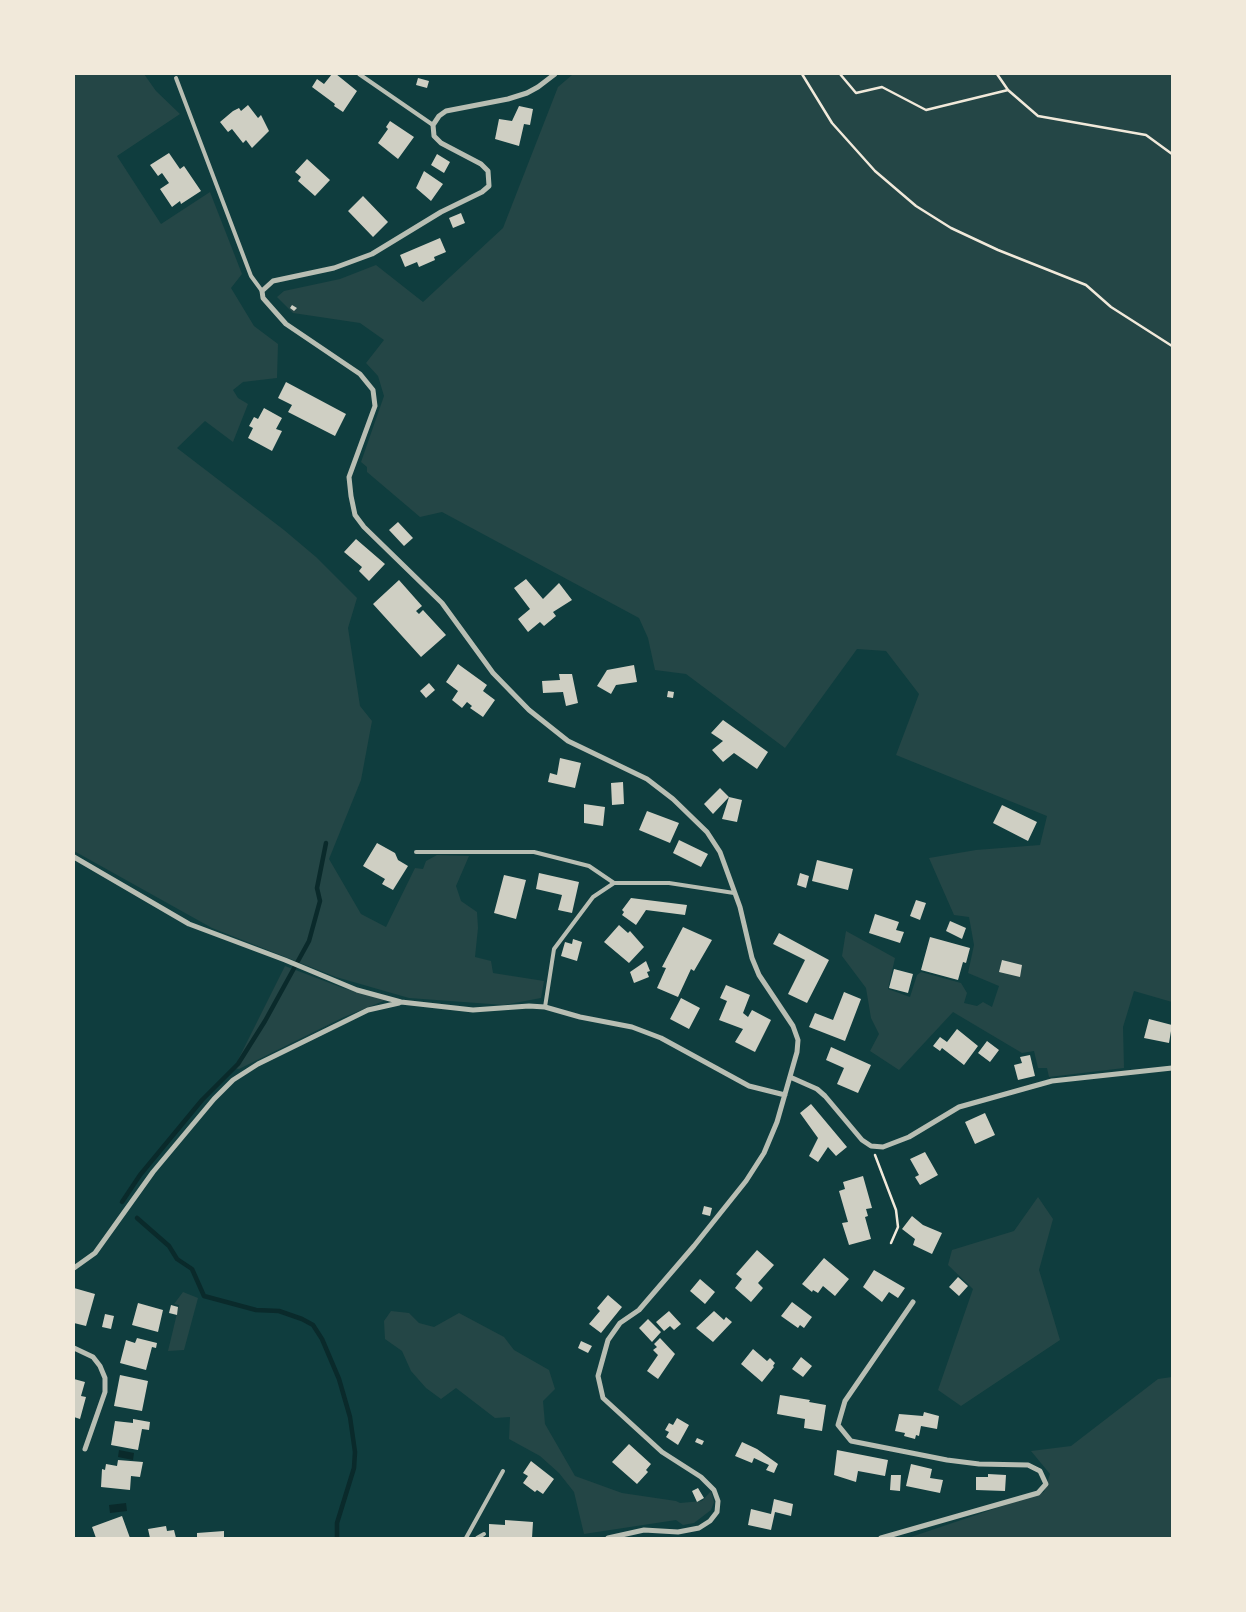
<!DOCTYPE html>
<style>
body{margin:0}
#map{position:relative;width:1246px;height:1612px;overflow:hidden;background:#0f3d3e;font-family:"PT Sans",sans-serif}
canvas{display:block}
.frame{position:absolute;inset:0;border:75px solid #f1e9da;pointer-events:none}
</style>
<div id="map">
<canvas width="1246" height="1612"></canvas>
<div class="frame"></div>
</div>
<script>
const c = document.querySelector('canvas').getContext('2d');
c.lineJoin = 'round';
function fill(path, color) { c.fillStyle = color; c.fill(path, 'evenodd'); }
const shape = rows => new Path2D(rows.map(r => 'M' + r).join(''));
function strokePath(path, color, width, dash) { c.strokeStyle = color; c.lineWidth = width; c.lineCap = dash ? 'butt' : 'round'; c.setLineDash(dash || []); c.stroke(path); }
fill(shape([
 [74,74,144,74,156,91,180,114,117,156,161,224,210,192,242,274,231,288,254,326,278,344,277,378,243,382,233,390,238,398,248,404,233,442,205,421,177,448,284,530,316,557,357,598,348,628,360,706,372,721,361,780,329,859,361,914,386,927,415,868,423,869,426,861,437,855,469,856,456,886,461,901,477,912,478,928,475,957,491,961,493,973,544,981,541,998,504,1005,409,998,336,977,212,928,74,851],
 [595,74,1172,74,1172,1002,1134,991,1123,1027,1124,1068,1049,1077,1047,1068,1038,1068,1034,1051,1022,1053,953,1012,899,1070,870,1051,879,1034,871,1018,866,988,842,956,846,931,895,958,888,989,910,997,917,975,921,972,961,983,967,993,964,1003,977,1006,983,1002,992,1007,999,986,968,973,974,945,969,917,954,915,929,858,976,850,1040,845,1047,816,896,755,919,694,886,651,857,649,785,748,686,674,655,670,648,638,639,618,442,512,420,517,367,472,367,467,361,462,384,396,378,376,366,363,384,340,360,323,293,313,277,297,284,291,340,279,376,265,423,302,503,228,558,87,572,75],
 [285,966,343,988,386,1000,344,1017,239,1069,234,1068],
 [1038,1197,1053,1219,1039,1270,1060,1340,961,1406,938,1390,973,1289,948,1265,952,1250,1014,1231],
 [183,1292,198,1298,184,1350,168,1351,179,1305,174,1304],
 [391,1311,409,1313,419,1323,434,1327,459,1313,504,1337,514,1350,549,1370,555,1389,543,1401,545,1424,575,1476,622,1493,676,1501,680,1503,702,1501,711,1491,714,1502,711,1510,694,1523,683,1525,676,1520,584,1534,574,1492,559,1473,540,1456,509,1439,510,1417,495,1418,456,1388,441,1399,426,1388,411,1371,402,1351,385,1339,384,1321],
 [1172,1377,1172,1538,908,1538,1044,1492,1050,1474,1031,1451,1071,1446,1158,1379]
]), '#244646');
fill(shape([
 [119,1450,134,1453,133,1460,118,1457],
 [126,1503,127,1511,110,1513,109,1505]
]), '#0a2a2b');
strokePath(shape([
 [122,1202,140,1175,202,1100,238,1064,265,1021,309,941,320,901,317,888,326,843],
 [137,1218,169,1246,177,1259,192,1269,204,1296,256,1310,279,1311,302,1319,313,1325,322,1339,339,1379,350,1417,355,1452,354,1468,337,1523,337,1538]
]), '#0a2a2b', 4.5);
fill(shape([
 [332,74,336,74,357,91,343,112,334,106,335,104,312,87,317,79,324,84],
 [418,78,429,81,427,88,416,85],
 [248,105,258,118,261,115,269,131,252,148,246,140,243,143,232,129,228,132,220,122,233,111,239,108,241,111],
 [519,106,533,109,530,125,524,124,519,146,495,139,499,119,512,121],
 [390,121,414,137,398,159,378,143,388,129,386,127],
 [169,153,180,169,184,166,201,191,181,204,180,201,172,207,160,189,169,183,162,173,158,176,150,165],
 [437,154,450,162,444,173,431,165],
 [307,159,330,180,315,196,298,181,301,177,295,172],
 [424,171,443,184,431,201,416,188],
 [363,196,388,222,373,237,348,211],
 [461,213,465,223,453,228,449,218],
 [440,238,446,252,434,257,435,260,419,267,417,262,405,267,400,255],
 [292,305,297,308,294,311,290,308],
 [286,382,346,414,335,436,288,412,292,405,278,398],
 [264,408,282,418,276,429,282,431,272,451,248,438,253,428,249,426,254,417,258,419],
 [398,522,413,538,404,546,389,530],
 [356,539,385,564,369,581,359,571,362,567,344,552],
 [526,579,543,599,559,583,572,600,553,612,556,616,544,626,540,622,528,632,518,619,530,609,514,588],
 [399,580,422,606,416,611,419,614,423,610,446,635,421,657,373,604],
 [458,664,487,685,483,691,495,700,483,717,470,708,472,706,467,702,462,708,452,700,458,691,446,682],
 [634,665,637,682,616,685,611,694,597,686,607,670],
 [559,674,572,674,578,703,566,706,563,692,543,693,542,681,560,680],
 [429,683,435,690,426,698,420,691],
 [668,691,674,692,673,698,667,697],
 [723,720,768,752,757,769,734,753,723,762,712,750,723,741,711,733],
 [560,758,581,763,575,788,548,782,550,773,557,775],
 [623,782,624,804,612,805,611,783],
 [720,788,729,797,713,814,704,804],
 [729,797,742,800,737,822,722,819],
 [584,804,605,807,603,826,584,823],
 [1002,805,1037,822,1028,841,993,823],
 [647,811,679,823,670,843,639,830],
 [679,840,708,854,701,867,673,853],
 [377,843,395,853,398,860,408,866,393,890,382,884,385,879,363,866],
 [817,860,853,869,848,890,812,881],
 [539,873,579,882,572,913,558,910,562,895,536,889],
 [800,873,809,876,806,888,797,885],
 [504,875,526,880,516,919,494,913],
 [631,898,687,905,685,915,646,910,636,925,622,915,624,912,622,910],
 [916,900,926,903,920,920,910,916],
 [875,914,899,922,896,930,904,932,900,943,869,933],
 [950,921,966,928,962,939,946,931],
 [619,925,628,933,630,931,644,947,629,963,604,942],
 [683,927,712,940,694,971,691,969,678,997,657,988,666,968,662,967],
 [779,933,829,960,807,1003,788,994,805,960,773,944],
 [930,937,970,948,966,963,963,962,958,980,921,970],
 [573,939,582,942,577,961,561,956,565,942,572,944],
 [1002,960,1022,965,1020,977,999,972],
 [646,961,650,971,647,972,649,977,634,983,630,972],
 [894,969,913,974,908,993,889,988],
 [726,985,750,995,743,1013,748,1017,752,1010,771,1020,755,1052,735,1042,743,1029,719,1020,727,1001,720,998],
 [844,992,861,999,845,1041,809,1027,815,1013,833,1020],
 [681,998,700,1008,689,1029,670,1019],
 [1149,1019,1172,1025,1169,1043,1144,1038],
 [957,1029,978,1046,964,1065,942,1048,940,1051,933,1046,940,1037,947,1042],
 [987,1041,999,1050,990,1062,978,1053],
 [831,1047,871,1065,858,1093,837,1084,844,1068,826,1060],
 [1030,1055,1035,1076,1018,1080,1014,1065,1022,1063,1020,1057],
 [811,1104,847,1147,836,1156,828,1147,818,1162,809,1156,818,1138,800,1113],
 [985,1113,995,1135,975,1144,965,1122],
 [925,1152,938,1175,920,1185,915,1177,919,1175,910,1159],
 [863,1176,872,1208,866,1209,868,1216,865,1217,871,1239,849,1245,842,1223,848,1222,839,1191,845,1189,843,1182],
 [704,1206,712,1208,710,1216,702,1214],
 [912,1216,923,1225,942,1233,932,1254,913,1245,915,1239,902,1229],
 [757,1250,774,1265,758,1283,763,1288,751,1302,735,1288,742,1279,736,1274],
 [824,1258,849,1279,835,1296,823,1286,818,1293,813,1290,812,1292,802,1284],
 [874,1270,905,1288,898,1298,889,1292,882,1302,863,1287],
 [958,1277,968,1286,959,1296,949,1287],
 [700,1279,715,1292,705,1304,690,1291],
 [74,1288,95,1294,86,1326,74,1323],
 [608,1295,622,1307,601,1333,589,1324,600,1311,597,1308],
 [792,1302,812,1317,804,1328,800,1325,798,1328,781,1316],
 [138,1303,163,1310,158,1332,132,1325],
 [171,1305,178,1307,177,1315,169,1313],
 [669,1311,681,1324,674,1330,670,1326,664,1331,656,1322],
 [714,1311,724,1320,726,1317,732,1322,713,1342,696,1328],
 [105,1314,114,1316,111,1329,102,1327],
 [648,1319,661,1332,652,1342,639,1328],
 [137,1338,157,1343,156,1348,152,1347,146,1370,120,1363,126,1340,135,1343],
 [660,1338,675,1354,658,1379,647,1371,658,1355,653,1350,657,1347,654,1344],
 [581,1341,592,1346,588,1353,578,1348],
 [753,1349,767,1361,770,1358,775,1363,773,1366,774,1367,762,1382,741,1364],
 [801,1357,812,1366,803,1377,792,1369],
 [120,1375,148,1381,142,1411,114,1406],
 [74,1379,85,1382,81,1396,86,1397,80,1419,74,1417],
 [780,1395,810,1400,809,1402,826,1405,822,1431,804,1428,805,1419,777,1414],
 [924,1412,939,1416,937,1429,921,1426,919,1436,916,1435,915,1439,904,1436,905,1433,895,1431,899,1414,923,1416],
 [677,1418,689,1425,678,1445,666,1437,669,1432,665,1430,669,1423,673,1425],
 [133,1419,150,1422,149,1430,142,1429,138,1450,111,1445,115,1421,133,1423],
 [697,1438,704,1441,702,1445,695,1442],
 [742,1442,757,1449,778,1464,774,1473,766,1470,769,1465,754,1458,752,1463,735,1456],
 [629,1444,651,1464,646,1470,648,1472,637,1484,612,1462],
 [837,1450,888,1460,885,1476,858,1471,856,1482,834,1475],
 [118,1460,143,1462,140,1477,131,1476,130,1490,101,1487,102,1469,105,1470,106,1464,117,1466],
 [531,1461,554,1479,543,1494,537,1490,535,1492,523,1483,528,1476,523,1473],
 [911,1464,932,1469,930,1478,943,1480,940,1493,906,1486],
 [988,1474,1006,1475,1005,1491,976,1490,976,1477,988,1477],
 [891,1475,901,1475,900,1491,890,1490],
 [698,1488,704,1498,697,1502,692,1491],
 [774,1499,793,1504,791,1516,775,1512,771,1530,748,1525,751,1509,771,1514],
 [122,1516,130,1538,96,1538,92,1527],
 [505,1520,533,1522,532,1538,489,1538,489,1524,505,1525],
 [166,1526,167,1531,174,1530,176,1538,150,1538,148,1529],
 [224,1531,224,1538,197,1538,197,1533]
]), '#cfcfc3');
strokePath(shape([
 [802,74,832,123,875,171,916,206,951,228,998,250,1086,285,1111,307,1172,346],
 [840,74,856,93,882,87,926,110,1008,90],
 [997,74,1008,90,1038,116,1146,135,1172,154],
 [875,1155,896,1210,898,1227,891,1243]
]), '#f1e9da', 2.5);
strokePath(shape([
 [359,74,433,125],
 [176,78,251,276,262,291],
 [416,852,534,852,589,866,614,883,669,883,734,893],
 [545,1007,554,949,593,897,614,883],
 [466,1538,503,1471],
 [477,1538,484,1534]
]), '#b8beb3', 4);
strokePath(shape([
 [555,74,538,87,527,93,508,99,446,111,439,116,433,125,434,136,441,143,481,164,488,171,489,186,482,192,441,212,372,254,334,268,273,281,262,291,263,298,286,324,360,374,373,390,375,406,349,477,351,496,355,515,364,527,442,603,493,673,529,710,568,741,647,779,673,799,707,832,720,852,740,907,752,958,759,975,793,1026,798,1040,797,1052,777,1122,764,1153,746,1181,694,1246,639,1310,620,1323,608,1340,598,1376,603,1398,662,1452,701,1477,714,1490,718,1501,717,1512,710,1521,699,1528,678,1532,644,1530,608,1538],
 [74,857,189,924,285,960,357,990,401,1002,473,1010,529,1006,545,1007,580,1017,632,1027,661,1038,749,1086,785,1095],
 [790,1077,817,1089,825,1096,862,1140,871,1146,883,1147,909,1137,959,1107,1052,1081,1172,1068],
 [74,1268,95,1253,153,1172,214,1099,233,1080,258,1064,368,1010,399,1003],
 [74,1348,93,1357,100,1366,105,1378,105,1392,85,1449],
 [881,1538,1038,1493,1046,1484,1040,1471,1028,1465,979,1464,947,1460,851,1441,838,1425,845,1401,913,1302]
]), '#b8beb3', 5);
</script>
